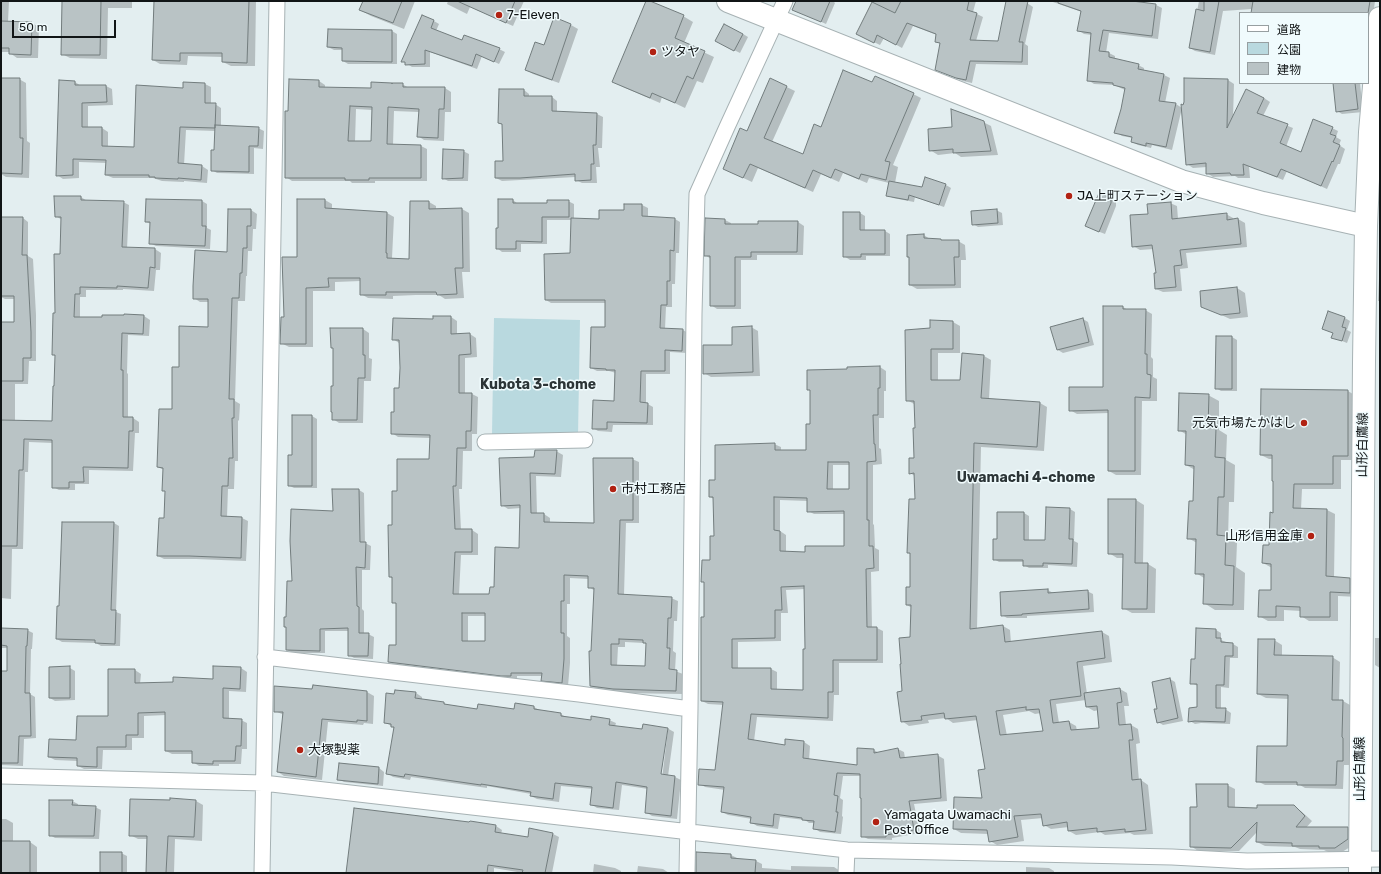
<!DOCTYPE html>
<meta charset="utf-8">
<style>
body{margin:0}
#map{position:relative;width:1381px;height:874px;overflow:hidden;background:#e3eef0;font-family:Rubik,"Noto Sans JP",sans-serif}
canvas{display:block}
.frame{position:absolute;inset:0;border:2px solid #111516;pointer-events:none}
.legend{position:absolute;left:1239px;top:12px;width:130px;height:72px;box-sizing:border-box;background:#f0fbfd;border:1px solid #979fa1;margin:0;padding:5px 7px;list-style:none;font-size:12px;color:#111516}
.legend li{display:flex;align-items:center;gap:8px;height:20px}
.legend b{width:20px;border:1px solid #979fa1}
.scale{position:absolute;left:12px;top:20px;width:104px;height:18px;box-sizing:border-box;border:2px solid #111516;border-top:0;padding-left:5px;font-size:12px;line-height:14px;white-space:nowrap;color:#111516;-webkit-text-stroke:3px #f0fbfd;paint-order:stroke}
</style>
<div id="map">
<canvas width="1381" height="874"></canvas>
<div class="frame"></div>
<ul class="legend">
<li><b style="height:5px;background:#fff"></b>道路</li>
<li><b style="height:11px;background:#b9d9df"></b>公園</li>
<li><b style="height:11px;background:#b9c3c5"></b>建物</li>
</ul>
<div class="scale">50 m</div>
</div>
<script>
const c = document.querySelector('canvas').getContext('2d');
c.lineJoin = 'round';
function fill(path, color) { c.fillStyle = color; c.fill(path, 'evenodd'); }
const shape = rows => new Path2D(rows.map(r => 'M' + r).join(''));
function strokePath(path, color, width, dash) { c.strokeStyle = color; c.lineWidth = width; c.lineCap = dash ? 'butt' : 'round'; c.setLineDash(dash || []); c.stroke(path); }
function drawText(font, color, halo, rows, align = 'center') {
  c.font = font + ' Rubik,"Noto Sans JP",sans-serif'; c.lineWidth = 3; c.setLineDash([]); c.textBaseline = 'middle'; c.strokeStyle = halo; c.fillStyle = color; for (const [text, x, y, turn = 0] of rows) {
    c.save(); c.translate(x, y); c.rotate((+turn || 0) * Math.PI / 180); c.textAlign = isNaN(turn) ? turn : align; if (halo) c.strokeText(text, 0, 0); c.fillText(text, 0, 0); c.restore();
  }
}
fill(shape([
 [494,318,580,320,578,436,492,434]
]), '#b9d9df');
fill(shape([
 [1,1,9,1,8,22,32,23,39,27,38,58,17,58,10,53,10,52,1,52],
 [62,1,132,1,132,8,108,8,107,59,70,58,62,54,63,2],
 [155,1,256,1,255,66,231,66,223,62,223,57,188,56,187,65,160,64,153,60],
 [364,1,415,1,404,29,371,16,360,10],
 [448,1,524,1,513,26,470,7,467,14,447,4],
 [647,1,683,16,693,22,684,43,714,57,703,83,697,81,685,108,662,97,660,103,623,87,614,82],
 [797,1,833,1,835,3,826,24,799,12],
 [873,1,976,1,973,12,983,17,976,41,998,42,1007,1,1016,1,1027,3,1033,7,1025,44,1028,46,1028,65,976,64,972,83,963,81,942,73,936,69,941,44,936,41,937,35,913,26,902,48,884,38,880,45,857,34],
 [1050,1,1124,1,1156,5,1162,8,1158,39,1109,33,1106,53,1109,53,1115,56,1115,59,1138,65,1144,68,1144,71,1164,75,1170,78,1165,103,1176,104,1182,108,1185,102,1185,79,1228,80,1234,84,1233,118,1247,90,1264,98,1270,102,1263,116,1293,128,1286,147,1301,154,1332,128,1338,131,1336,137,1341,140,1339,145,1345,149,1340,164,1338,164,1327,189,1287,171,1283,180,1249,166,1250,178,1238,178,1235,176,1213,177,1207,173,1207,167,1193,168,1187,164,1182,108,1172,150,1152,145,1151,148,1138,145,1132,142,1133,138,1122,136,1116,132,1122,109,1125,90,1114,85,1094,84,1088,80,1092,35,1084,34,1078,30,1082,12],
 [1199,1,1375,1,1368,56,1368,13,1251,13,1252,9,1223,11,1215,55,1195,51,1190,48],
 [434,21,439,24,436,31,462,41,499,49,505,52,499,64,482,56,477,69,430,52,430,67,412,67,403,61],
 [571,25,578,29,559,83,533,74,526,70,544,46],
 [392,31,397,34,397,64,348,64,343,61,343,50,334,50,328,47],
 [743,34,748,37,740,53,722,44],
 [1,79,19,79,26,83,27,141,30,143,29,178,6,177,1,174],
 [770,79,795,91,772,142,804,155,822,128,873,83,913,94,921,98,893,165,898,167,895,183,923,189,946,185,951,188,944,207,915,197,914,202,893,198,887,195,889,183,869,178,867,183,843,173,839,182,821,174,813,192,758,168,752,182,724,169,747,132],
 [290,80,319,81,325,85,325,88,372,89,402,84,409,88,445,88,451,92,451,112,445,112,444,141,424,140,418,136,419,112,394,111,393,145,421,146,427,149,427,181,375,181,375,183,352,183,350,181,292,181,286,177],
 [356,109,372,110,372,142,355,142],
 [75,82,81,86,106,86,112,89,113,105,88,106,88,128,102,128,108,132,108,147,135,148,184,89,184,83,205,84,211,87,211,104,215,104,221,108,221,127,258,128,264,131,263,149,254,148,254,174,217,173,212,170,215,152,216,131,186,130,184,165,202,166,208,170,207,183,184,181,184,182,162,181,153,178,113,178,106,175,107,163,79,162,79,178,63,179,57,175],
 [1334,83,1360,83,1363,112,1342,114,1337,111],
 [524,90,529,94,529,97,552,97,557,101,557,112,597,114,603,117,602,148,598,148,600,167,596,167,597,183,582,183,576,180,576,177,502,181,496,178,504,162,503,125,499,123],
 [983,122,991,126,998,155,961,157,955,153,938,155,930,150,953,128],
 [463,151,469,154,468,181,448,181,443,178],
 [81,197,87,201,123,202,129,205,127,249,155,249,161,253,160,270,156,270,154,291,123,289,123,290,86,290,86,297,80,297,80,318,144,316,150,320,149,336,128,335,127,373,128,374,128,418,133,418,139,422,139,433,135,433,133,471,89,470,89,484,75,484,75,490,59,490,53,487,53,443,29,442,28,472,25,472,23,549,12,549,11,599,1,598,1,323,15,323,15,299,5,299,1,297,1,218,23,218,28,222,28,256,33,259,36,315,36,361,29,361,28,384,15,384,15,421,53,422,56,356,53,355,61,255,62,220,56,216],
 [1111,199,1116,202,1116,206,1105,234,1092,229],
 [325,200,332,204,332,209,387,213,394,217,392,258,394,258,410,260,429,202,436,206,436,210,462,209,469,213,470,272,462,272,464,298,445,299,439,295,416,295,393,296,393,299,368,298,361,294,361,281,335,282,335,291,313,291,313,347,289,347,281,343,285,318,298,258],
 [499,200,513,200,518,204,548,204,568,201,574,204,574,219,600,220,642,205,648,208,648,218,675,219,680,222,679,253,676,253,675,284,672,284,672,307,666,307,665,329,683,330,688,333,687,353,670,352,670,374,646,374,646,403,653,407,653,425,613,425,612,432,598,431,593,428,615,402,616,373,609,371,597,371,591,368,606,328,606,303,551,303,546,300,571,254,572,220,547,220,547,244,521,244,521,252,502,252,497,248,499,229],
 [202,201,207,204,207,228,211,230,210,249,156,246,150,243,151,224,146,222],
 [1170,203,1177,206,1178,219,1226,214,1233,218,1233,220,1238,219,1245,223,1247,247,1186,253,1188,268,1180,269,1182,291,1163,292,1156,289,1157,273,1154,249,1140,250,1133,246,1149,214],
 [251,210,257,214,256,229,253,229,252,251,248,251,247,276,246,276,245,301,238,301,235,401,240,404,239,421,238,420,238,461,235,461,234,489,228,489,227,517,242,518,248,521,246,561,196,559,164,559,158,556,165,519,166,492,163,490,164,470,158,467,173,410,180,368,209,328,209,302,200,302,194,298,228,253],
 [996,210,1002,213,1003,225,978,227,973,224],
 [860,213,865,216,865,231,885,231,890,234,890,256,866,256,866,260,850,260,844,256],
 [725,220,731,223,731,225,760,225,798,222,804,226,803,255,757,255,757,260,741,260,741,309,717,309,711,305,711,259,705,255],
 [924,235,931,240,941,240,944,241,958,241,965,245,966,260,961,260,961,288,917,289,910,285,910,258,908,257,908,236],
 [1380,256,1380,301,1378,301],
 [1237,288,1245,293,1248,317,1230,319,1202,306],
 [1123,307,1128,310,1145,310,1152,314,1151,357,1153,359,1153,377,1157,379,1157,401,1142,401,1141,475,1116,475,1109,471,1109,413,1077,414,1070,410,1104,388],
 [434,317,451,317,457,321,457,334,470,334,476,338,477,357,465,358,465,394,472,394,478,397,477,434,472,434,472,451,463,451,462,489,459,489,461,530,472,530,478,534,478,555,461,555,459,595,490,595,520,549,521,508,508,509,502,505,535,458,556,451,563,455,561,477,536,476,537,514,544,514,550,518,550,523,595,524,632,459,639,462,639,523,626,523,624,595,671,598,678,601,677,621,674,621,673,651,676,653,675,671,683,674,682,694,620,693,597,689,591,686,595,591,589,587,589,579,570,578,570,604,567,604,567,636,570,638,570,663,568,686,549,684,542,680,543,676,517,676,517,679,396,666,389,662,397,647,397,604,393,602,393,579,390,577,393,526,398,492,430,460,431,438,398,437,392,433,400,389,401,368,399,343,393,339,434,320],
 [468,616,486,616,486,642,468,642],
 [625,642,644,643,647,644,646,667,617,666,618,647,625,647],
 [1345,318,1350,321,1347,330,1351,332,1347,343,1332,337,1333,333,1323,329],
 [1083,319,1088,322,1094,345,1063,353,1058,350],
 [953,322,960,326,960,353,938,353,938,381,961,382,984,356,991,360,989,399,1040,403,1047,407,1044,451,981,447,977,629,1003,626,1010,630,1011,643,1102,632,1109,636,1112,662,1083,666,1087,694,1120,689,1127,693,1129,706,1124,706,1126,725,1131,725,1138,729,1140,743,1136,744,1139,781,1141,780,1148,785,1153,834,1134,835,1130,833,1105,835,1100,832,1076,835,1069,831,1069,827,1051,829,1044,825,1043,818,1021,820,1024,841,997,845,990,841,989,834,961,833,954,829,983,799,986,770,978,720,953,723,946,718,928,720,929,723,909,726,902,721,904,692,911,638,912,608,907,605,911,588,911,554,908,553,916,500,915,476,910,473,915,459,916,429,914,404,907,400,931,329],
 [1086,700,1087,707,1094,711,1099,710,1100,729,1077,731,1076,726,1069,722,1059,723,1056,704],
 [1029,711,1035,714,1041,713,1044,732,1007,736,1003,715],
 [751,327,758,331,760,376,711,377,704,373],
 [363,329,369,333,369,358,372,359,371,381,364,381,363,423,339,423,333,419,334,349,332,348],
 [1217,337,1232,337,1237,340,1237,391,1221,391,1216,388],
 [880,367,886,371,886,391,884,391,884,418,879,418,879,448,881,449,882,464,873,465,873,524,874,525,875,548,879,550,879,571,871,572,872,628,877,628,883,631,883,663,839,663,839,695,834,695,833,721,757,717,754,741,786,746,786,740,804,742,810,746,809,760,858,767,874,750,879,753,898,749,904,752,905,758,937,755,944,759,947,801,914,804,920,833,892,838,892,840,868,839,862,836,861,776,843,776,840,798,843,800,842,816,843,817,841,834,820,832,814,828,815,823,809,823,805,820,780,817,778,829,757,826,751,822,752,819,728,815,722,812,725,790,705,787,699,783,716,771,724,705,708,704,702,701,705,618,705,583,702,581,711,561,715,537,714,499,710,497,716,481,774,444,781,447,781,451,807,451,811,425,811,391,808,389,848,370],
 [833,465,850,465,850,490,833,490],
 [780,500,808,501,808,511,814,514,845,514,845,547,806,553,786,552,786,535,780,531],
 [805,589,806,650,804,691,777,690,777,672,771,669,738,669,738,642,781,641,781,613,788,613,786,590],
 [1348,391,1356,396,1356,460,1341,460,1341,489,1302,489,1301,509,1327,510,1335,514,1334,578,1350,578,1358,583,1358,597,1338,596,1338,621,1309,621,1301,616,1301,611,1284,610,1284,621,1268,621,1259,616,1272,591,1272,568,1263,563,1270,546,1274,514,1273,459,1269,459,1261,455],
 [1208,395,1219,401,1219,430,1227,435,1226,460,1235,465,1234,502,1229,502,1228,538,1237,543,1236,567,1245,573,1244,610,1215,610,1204,603,1204,578,1196,573,1197,543,1188,538,1194,502,1195,470,1186,465,1187,435,1179,430],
 [312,416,317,419,317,488,294,488,288,485,293,456],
 [333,490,359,490,364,493,365,543,371,546,370,570,362,570,362,609,364,611,364,634,368,634,374,637,373,659,354,658,349,655,349,631,325,631,325,653,293,653,287,650,287,628,285,627,293,582,334,512],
 [1136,500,1144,505,1143,564,1148,564,1156,569,1155,613,1132,613,1123,608,1124,558,1117,558,1109,553],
 [1070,509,1075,512,1074,541,1078,543,1077,567,1048,565,1048,568,1029,568,1024,565,1024,562,999,562,994,559,998,540,998,513,1024,513,1029,516,1029,541,1046,541],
 [114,523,119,526,116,612,121,614,120,646,101,646,96,643,62,642,57,639,60,607],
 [1048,590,1053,593,1087,591,1093,594,1094,612,1027,616,1027,618,1007,618,1002,615],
 [1,629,27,630,33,633,32,649,31,649,30,694,35,697,36,738,24,739,23,766,1,765,1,672,8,672,8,648,1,648],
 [1216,630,1221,633,1221,640,1226,642,1226,644,1233,644,1238,647,1238,658,1230,658,1229,688,1221,687,1221,709,1225,709,1231,713,1230,724,1201,723,1195,724,1190,721,1198,707,1198,686,1191,683,1196,661],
 [1375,638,1380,638,1380,668,1375,665],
 [1274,640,1282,645,1282,656,1332,657,1340,662,1339,701,1343,701,1350,705,1349,742,1351,743,1350,765,1344,765,1343,789,1305,788,1300,785,1265,785,1257,781,1288,747,1289,699,1266,698,1258,694],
 [70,668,75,671,75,700,55,701,50,698],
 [241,668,247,672,246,692,229,691,229,720,241,720,247,723,247,749,242,749,241,764,219,764,219,766,199,766,193,762,193,754,172,754,166,751,166,715,144,716,144,738,132,738,132,750,103,750,102,769,84,769,78,766,78,761,55,760,49,757,77,741,109,717,135,670,141,674,140,684,214,680],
 [1170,679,1175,682,1183,721,1163,725,1158,722],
 [367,692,374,696,373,724,364,723,363,725,328,722,322,780,284,776,278,772,284,715,275,711],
 [416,693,422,697,422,700,444,703,449,706,478,710,515,710,534,707,541,711,561,714,567,718,591,722,609,720,616,723,615,726,643,730,667,728,674,732,668,776,675,777,681,780,677,819,652,816,646,812,648,789,622,785,619,810,597,808,591,804,593,789,561,786,559,802,537,799,531,796,531,794,487,786,487,788,411,777,410,780,393,777,387,773,394,728,385,722],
 [666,729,668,729,662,779,660,779],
 [340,764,379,768,384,772,383,786,344,782,338,779],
 [1227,785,1235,789,1235,809,1258,809,1293,806,1301,811,1312,821,1306,828,1348,828,1355,833,1355,844,1342,852,1328,852,1324,850,1300,849,1295,847,1265,846,1257,842,1257,832,1239,851,1198,851,1191,846,1198,808],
 [72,801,78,804,78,806,95,807,101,810,99,839,55,838,50,835],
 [196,801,203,805,202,841,175,839,174,873,147,873,148,839,138,839,130,835],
 [1,819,6,819,13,823,13,842,30,842,37,847,37,873,1,873],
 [496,826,502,830,501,834,529,838,530,830,553,834,559,837,552,873,523,873,494,868,494,873,347,873],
 [121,853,127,856,127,873,101,873],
 [731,855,737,858,737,859,756,861,762,864,762,868,791,870,791,866,834,867,840,871,840,873,697,873],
 [594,864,615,868,621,871,621,873,593,873],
 [638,866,663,869,669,873,637,873],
 [1026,867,1049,868,1054,871,1054,873,1026,873]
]), '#0003');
const building = shape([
 [62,1,101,1,100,55,61,55,62,1],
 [154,1,249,1,247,63,222,62,222,53,180,53,180,61,152,60,154,1],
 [363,1,402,1,393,23,359,10,363,1],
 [457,1,515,1,506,23,457,1],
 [646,1,650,1,684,15,675,38,705,51,693,79,687,76,675,103,652,93,650,98,612,82,646,1],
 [796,1,830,1,821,22,792,10,796,1],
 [901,1,969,1,967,10,977,13,970,40,998,41,1006,1,1028,1,1019,42,1023,42,1022,62,970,61,966,80,956,78,935,70,940,43,935,42,936,34,907,23,896,45,877,35,874,43,856,34,872,2,895,13,901,1],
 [1058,1,1132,1,1156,4,1152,36,1103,30,1099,51,1109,52,1109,57,1139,64,1138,69,1164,74,1159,101,1176,103,1166,147,1146,143,1146,146,1131,142,1132,137,1114,133,1121,109,1125,88,1113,85,1113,83,1087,81,1091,33,1077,31,1081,11,1058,3,1058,1],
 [1204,1,1219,1,1210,52,1189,48,1196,9,1204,11,1204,1],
 [1253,1,1370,1,1368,13,1251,13,1253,1],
 [422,15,434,20,431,28,462,40,464,35,500,48,494,62,476,54,472,66,425,50,425,64,405,65,405,62,401,62,422,15],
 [554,17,571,24,552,80,525,70,535,42,544,45,554,17],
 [1,21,32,22,31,55,9,54,9,48,1,48,1,21],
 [724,24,743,34,734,51,715,41,724,24],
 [328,29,392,30,392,62,342,61,342,48,327,47,328,29],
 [843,70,872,82,875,76,914,93,885,161,890,162,886,180,861,174,859,179,835,169,831,178,813,170,805,188,750,164,743,178,723,169,740,128,747,131,770,78,787,86,764,138,803,154,814,124,821,127,843,70],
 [1,78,20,78,20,138,23,138,22,174,1,173,1,78],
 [1184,78,1228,79,1227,128,1246,89,1264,98,1257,113,1288,124,1280,143,1301,152,1313,119,1333,127,1330,134,1336,136,1333,142,1340,145,1333,162,1332,161,1321,186,1281,169,1277,177,1243,164,1244,175,1231,175,1230,173,1206,174,1206,163,1186,165,1181,104,1183,105,1184,102,1184,78],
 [289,79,319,80,319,87,371,88,371,82,392,83,392,84,392,83,403,83,403,87,445,87,444,109,439,109,438,138,417,137,419,109,388,107,387,144,421,145,421,178,369,178,369,180,345,180,345,178,285,178,285,111,288,111,289,79],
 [350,106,372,107,371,141,348,141,350,106],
 [59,80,75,81,75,85,106,85,107,102,82,103,82,127,102,127,102,146,134,147,136,85,183,88,183,82,205,83,205,103,216,103,215,128,180,127,178,163,202,165,201,180,178,178,178,179,155,178,155,177,149,177,149,175,105,175,106,160,73,159,73,175,56,176,59,80],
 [1333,83,1355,83,1358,109,1336,112,1333,83],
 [499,89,524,89,524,96,552,96,552,111,597,113,596,145,593,145,594,164,591,164,591,180,575,181,575,174,520,178,495,178,495,161,503,161,502,124,498,123,499,89],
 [951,109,984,121,991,151,953,153,953,149,929,151,928,129,952,127,951,109],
 [215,125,259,127,258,146,249,146,249,172,211,171,211,150,214,150,215,125],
 [443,149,464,150,463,178,442,179,443,149],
 [925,177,946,184,939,205,909,195,908,200,886,196,889,181,922,187,925,177],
 [1099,193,1111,198,1111,203,1099,232,1085,226,1099,193],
 [54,196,81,196,81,200,124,201,122,247,155,248,155,268,150,267,148,288,117,286,117,288,80,287,80,294,75,294,74,317,102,317,102,315,124,315,124,314,144,315,143,334,122,333,121,370,123,370,123,417,133,417,133,431,129,431,128,468,83,467,84,482,69,482,69,488,52,488,52,440,24,439,23,470,19,470,17,546,1,546,1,420,52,421,53,386,54,386,55,355,52,355,53,313,55,313,54,254,60,254,61,217,55,217,54,196],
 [146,199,202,200,202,226,206,226,205,246,149,244,150,222,145,222,146,199],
 [297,199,325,199,325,208,387,212,386,253,387,253,387,258,409,259,410,201,429,201,429,209,462,208,463,268,455,268,457,294,437,295,436,292,386,292,386,295,360,295,360,278,328,278,329,287,306,288,306,344,280,344,281,317,284,317,282,257,297,257,297,199],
 [498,199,513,199,513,203,547,203,547,200,569,200,569,217,542,217,542,242,516,241,516,249,496,249,496,228,498,228,498,199],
 [1171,202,1172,219,1227,213,1227,220,1238,218,1241,244,1180,250,1182,265,1174,266,1176,287,1155,289,1154,273,1156,273,1152,245,1132,247,1130,215,1148,214,1147,204,1171,202],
 [624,204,642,204,642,216,675,218,674,251,670,250,670,281,667,281,667,305,661,305,660,328,683,329,682,351,665,350,665,371,641,371,640,402,648,403,647,423,607,422,607,429,592,429,593,400,614,401,615,370,606,370,606,369,590,368,591,327,605,327,605,300,545,300,544,254,570,253,571,218,599,219,599,210,624,210,624,204],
 [228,209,251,209,251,226,247,226,247,248,243,248,242,273,240,273,239,298,232,298,229,399,234,399,234,418,232,418,233,458,229,458,228,486,222,486,221,516,242,517,241,558,189,556,157,556,159,518,164,518,165,491,162,491,163,468,157,467,159,409,172,409,172,367,179,367,179,326,208,327,208,299,193,299,193,286,195,250,227,252,228,209],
 [997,209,998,223,972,225,971,211,997,209],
 [843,212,860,212,860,230,885,230,885,254,861,254,861,257,843,257,843,212],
 [1,217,23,217,22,255,27,255,31,332,31,358,23,358,23,381,1,381,1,322,14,322,14,296,1,296,1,217],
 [705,218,725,219,725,224,758,224,758,221,798,221,797,252,751,252,751,257,735,257,735,306,710,306,710,256,704,256,705,218],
 [924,234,924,238,941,239,941,240,959,240,959,257,954,257,955,285,909,285,909,257,907,257,907,235,924,234],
 [1237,287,1240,313,1221,315,1201,307,1200,291,1237,287],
 [1103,306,1123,306,1123,309,1146,309,1145,354,1147,354,1147,374,1151,375,1150,398,1135,397,1135,471,1108,471,1108,410,1069,411,1069,387,1103,387,1103,306],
 [1328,311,1345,317,1342,327,1346,328,1342,341,1331,338,1333,333,1322,329,1328,311],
 [433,316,451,316,451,334,470,333,471,354,459,355,459,393,472,393,471,431,466,431,466,448,457,448,456,486,453,486,455,529,472,529,472,552,455,552,453,594,489,594,490,587,494,587,495,547,519,548,520,505,501,506,499,458,534,457,535,450,557,450,555,474,530,473,531,513,544,513,544,522,594,523,593,458,633,458,633,520,620,520,618,594,672,597,671,618,668,618,667,648,670,648,669,669,677,670,676,691,613,689,590,686,589,651,591,651,594,588,588,588,588,576,564,575,564,601,561,601,561,633,564,633,564,659,562,683,541,681,542,673,511,673,511,676,501,676,388,662,389,645,396,645,396,603,392,603,392,577,389,577,388,525,392,525,392,491,397,491,397,459,429,459,430,435,391,434,391,412,394,412,394,388,399,388,400,368,399,340,392,340,393,318,433,319,433,316],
 [462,613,485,613,485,641,462,641,462,613],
 [619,639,643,640,643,643,646,643,645,666,611,665,611,644,619,644,619,639],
 [1083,318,1089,342,1057,350,1050,327,1083,318],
 [930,320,953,321,953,349,931,349,931,380,960,380,962,353,984,355,981,398,1040,402,1037,447,974,443,970,629,1003,625,1005,642,1102,631,1105,658,1077,662,1081,696,1050,700,1053,723,1069,721,1071,730,1099,728,1097,706,1086,707,1084,693,1120,688,1122,702,1117,703,1119,725,1131,724,1133,740,1129,740,1132,780,1141,779,1146,830,1125,832,1125,829,1097,832,1097,828,1068,831,1067,822,1043,826,1041,814,1014,816,1018,837,989,842,987,830,953,829,954,797,982,798,978,770,985,769,976,716,945,719,944,713,921,716,922,720,901,722,897,692,902,691,900,664,901,664,899,638,910,637,911,605,906,605,906,587,910,587,910,553,907,553,909,499,915,499,914,473,909,474,909,458,914,458,913,428,915,428,914,401,906,401,905,330,930,328,930,320],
 [1026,707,1026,710,1039,709,1043,731,1000,735,996,711,1026,707],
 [752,326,753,372,703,374,703,345,732,345,732,327,752,326],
 [330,328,363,328,363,355,365,355,365,378,358,378,357,420,332,420,332,412,331,412,331,386,333,386,333,348,331,348,330,328],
 [1216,336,1232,336,1232,389,1215,389,1216,336],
 [880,366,880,388,878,388,878,415,873,415,874,444,875,444,876,461,867,462,867,520,869,520,869,546,873,546,874,568,866,569,867,627,877,627,877,660,833,660,833,692,828,692,828,718,751,714,748,739,785,745,785,739,804,741,803,758,857,765,857,748,874,749,874,753,898,748,900,758,938,754,941,798,909,801,914,830,886,835,886,837,861,837,861,798,860,798,860,774,837,773,834,795,838,796,836,812,838,812,835,832,813,829,814,821,802,820,802,818,774,814,773,826,750,823,751,817,721,812,724,787,698,785,699,769,715,770,723,702,701,701,701,617,704,617,704,582,701,582,702,560,710,560,710,536,714,536,713,497,709,497,709,480,715,480,715,445,775,443,775,450,806,450,806,424,810,424,810,390,807,390,807,370,847,369,847,367,880,366],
 [828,462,849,462,849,489,827,489,828,462],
 [774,497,807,498,807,512,844,511,844,546,805,546,805,552,780,551,780,531,774,530,774,497],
 [804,586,805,649,803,649,803,690,771,689,771,668,732,668,732,639,775,638,775,610,782,610,781,587,804,586],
 [1261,389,1348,390,1348,456,1333,456,1333,484,1294,484,1293,508,1327,509,1326,576,1350,578,1350,593,1330,592,1330,617,1300,617,1300,607,1276,606,1276,617,1258,617,1259,590,1271,590,1271,564,1262,563,1263,545,1269,545,1270,512,1273,513,1273,481,1272,481,1272,455,1260,455,1261,389],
 [1179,393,1209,394,1208,427,1216,428,1215,457,1225,458,1224,497,1218,497,1217,535,1226,536,1225,565,1234,566,1233,605,1203,604,1204,574,1195,574,1196,539,1187,539,1189,501,1193,501,1194,466,1185,465,1186,431,1178,431,1179,393],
 [292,415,312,415,312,486,288,486,288,455,292,455,292,415],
 [332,489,359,489,360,542,366,542,365,568,356,567,357,606,359,607,359,633,369,633,368,656,348,656,348,628,320,629,320,651,286,650,286,627,284,627,284,617,286,617,287,581,292,581,290,541,291,509,333,511,332,489],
 [1108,499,1136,499,1135,563,1148,563,1147,609,1122,609,1123,554,1108,554,1108,499],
 [1046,507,1070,508,1069,539,1073,539,1072,564,1043,563,1043,566,1023,566,1023,560,993,560,993,539,997,539,997,512,1024,512,1024,540,1045,540,1046,507],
 [62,522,114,522,111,610,116,610,115,644,95,643,95,640,56,639,57,606,59,606,62,522],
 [1048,589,1048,593,1088,590,1089,609,1022,614,1022,615,1001,616,1000,592,1048,589],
 [1,628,28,629,27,646,26,646,25,693,30,693,31,736,19,736,18,763,1,763,1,671,7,671,7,646,1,645,1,628],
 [1196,628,1216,629,1216,638,1221,638,1221,642,1233,643,1233,656,1225,656,1224,685,1216,685,1216,708,1226,708,1225,722,1195,721,1188,722,1189,708,1197,707,1197,684,1190,684,1191,659,1195,659,1196,628],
 [1258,639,1275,639,1274,655,1333,656,1332,700,1343,700,1342,737,1343,738,1343,761,1337,761,1336,785,1297,785,1297,782,1256,782,1257,746,1287,746,1288,695,1257,694,1258,639],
 [70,666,70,698,49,698,49,667,70,666],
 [213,666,241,667,240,689,223,688,223,718,242,719,241,746,236,746,235,761,213,761,213,764,192,763,192,751,165,751,165,712,138,713,138,735,126,735,126,747,97,747,97,767,77,766,77,758,48,757,49,739,76,740,77,716,108,716,108,669,135,669,135,683,173,682,173,677,213,679,213,666],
 [1170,678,1178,718,1157,723,1154,709,1157,709,1152,682,1170,678],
 [313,685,367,691,367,721,357,720,357,722,322,719,316,777,277,772,283,712,274,712,274,686,312,689,313,685],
 [395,690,416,692,415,698,444,702,444,704,477,709,478,704,514,709,515,703,534,706,534,709,561,713,561,716,591,720,591,716,610,719,609,725,642,729,643,724,668,728,661,774,675,776,671,816,645,813,647,787,616,782,613,808,590,805,592,787,555,783,553,799,530,796,531,792,481,784,481,785,405,774,404,777,386,774,394,727,391,727,391,724,384,723,386,693,394,694,395,690],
 [339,763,379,767,378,784,337,780,339,763],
 [1196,784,1228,784,1228,807,1257,808,1257,805,1294,805,1305,816,1296,827,1348,827,1348,839,1335,848,1319,848,1319,846,1292,846,1292,843,1256,842,1257,822,1231,848,1190,847,1190,807,1197,807,1196,784],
 [170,798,196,800,194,837,168,836,166,873,146,873,147,836,129,836,130,799,170,800,170,798],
 [49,800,73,800,72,805,96,806,94,836,49,836,49,800],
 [354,808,469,822,470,821,496,825,495,832,528,837,529,828,553,833,545,873,522,873,523,870,488,865,487,873,346,873,354,808],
 [1,841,30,841,30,873,1,873,1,841],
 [100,852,122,852,122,873,100,873,100,852],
 [696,852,731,854,731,858,756,860,755,873,696,873,696,852]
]);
fill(building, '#b9c3c5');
strokePath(building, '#727c7d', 1);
const street = shape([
 [485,442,585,440],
 [265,657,579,694,690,709],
 [1,776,263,783,847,850,1172,857,1247,861,1380,859],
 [262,873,277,1],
 [687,873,690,709,694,314,697,194,727,127,785,1],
 [846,873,847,850]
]);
const secondary = shape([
 [728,1,1181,181,1263,203,1366,226]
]);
const primary = shape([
 [1360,873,1364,362,1366,226,1370,132,1380,18]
]);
strokePath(street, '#a7b2b4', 17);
strokePath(secondary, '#a7b2b4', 24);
strokePath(primary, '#a7b2b4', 24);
strokePath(street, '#fff', 15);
strokePath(secondary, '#fff', 22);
strokePath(primary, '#fff', 22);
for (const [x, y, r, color] of [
 [499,15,4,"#b12213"],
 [653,52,4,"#b12213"],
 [1069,196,4,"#b12213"],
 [1304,423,4,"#b12213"],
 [613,489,4,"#b12213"],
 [1311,536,4,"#b12213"],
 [300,750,4,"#b12213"],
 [876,822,4,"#b12213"]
]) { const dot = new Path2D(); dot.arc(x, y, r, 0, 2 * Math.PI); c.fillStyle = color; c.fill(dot); strokePath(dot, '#f0fbfd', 1.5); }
drawText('13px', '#111516', '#f0fbfd', [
 ["7-Eleven",507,15],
 ["ツタヤ",661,52],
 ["JA上町ステーション",1077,196],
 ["元気市場たかはし",1296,423,"right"],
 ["市村工務店",621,489],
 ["山形信用金庫",1303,536,"right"],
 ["大塚製薬",308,750],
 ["Yamagata Uwamachi",884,815],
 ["Post Office",884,830]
], 'left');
drawText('13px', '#111516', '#f0fbfd', [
 ["山形白鷹線",1363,445,-89],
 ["山形白鷹線",1360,769,-90]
]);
drawText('bold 14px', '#2c3537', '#f0fbfd', [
 ["Kubota 3-chome",538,385],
 ["Uwamachi 4-chome",1026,478]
]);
</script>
